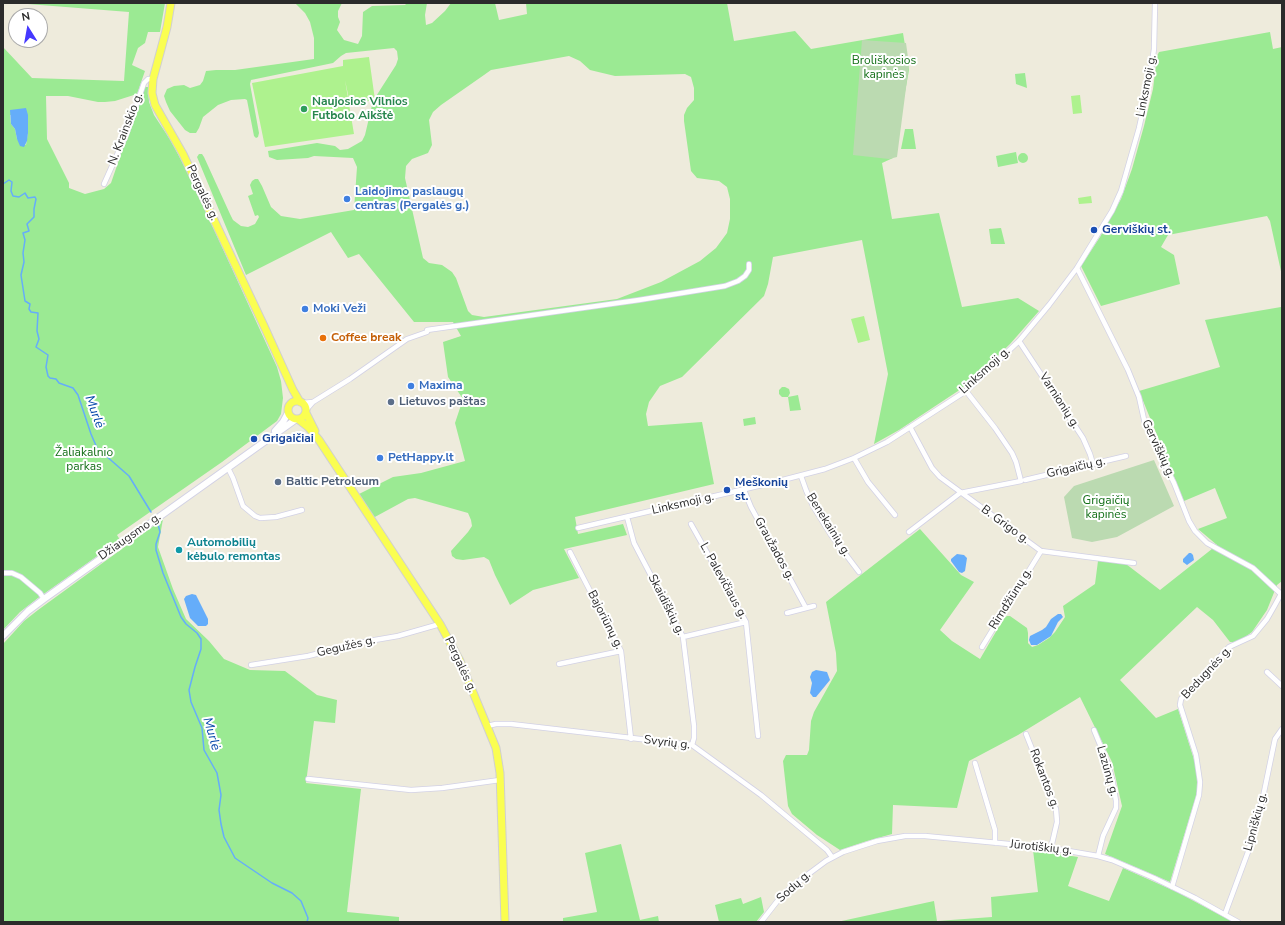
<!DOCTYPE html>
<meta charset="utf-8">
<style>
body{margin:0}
#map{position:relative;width:1285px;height:925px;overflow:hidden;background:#eeebdc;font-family:"Nunito Sans",sans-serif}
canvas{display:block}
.frame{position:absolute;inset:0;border:4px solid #2b2b2b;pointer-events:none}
.north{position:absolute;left:8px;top:8px;width:40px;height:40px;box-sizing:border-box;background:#fff;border:1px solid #aaa;border-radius:50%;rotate:349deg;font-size:11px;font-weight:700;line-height:16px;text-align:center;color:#2b2b2b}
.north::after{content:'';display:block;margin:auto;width:14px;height:18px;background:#4538ff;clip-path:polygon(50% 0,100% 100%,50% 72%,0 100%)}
</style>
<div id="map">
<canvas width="1285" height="925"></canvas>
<div class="frame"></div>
<div class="north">N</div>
</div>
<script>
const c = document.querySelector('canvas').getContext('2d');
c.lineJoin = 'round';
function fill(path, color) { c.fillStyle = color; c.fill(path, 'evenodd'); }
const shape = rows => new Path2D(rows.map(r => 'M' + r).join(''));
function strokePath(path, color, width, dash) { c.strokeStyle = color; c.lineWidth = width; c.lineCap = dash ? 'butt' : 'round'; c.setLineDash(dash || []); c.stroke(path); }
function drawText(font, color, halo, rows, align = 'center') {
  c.font = font + ' "Nunito Sans",sans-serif'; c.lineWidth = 4; c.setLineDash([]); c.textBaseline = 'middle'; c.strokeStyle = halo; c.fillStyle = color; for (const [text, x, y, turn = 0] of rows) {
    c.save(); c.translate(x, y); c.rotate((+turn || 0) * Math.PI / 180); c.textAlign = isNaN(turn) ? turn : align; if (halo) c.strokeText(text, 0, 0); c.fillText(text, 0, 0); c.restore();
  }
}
fill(shape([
 [15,3,165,3,160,32,148,32,145,43,138,48,132,65,145,71,137,94,115,101,105,102,98,102,68,96,46,96,47,139,69,183,69,188,85,194,104,189,111,183,144,87,148,87,149,102,154,115,171,141,190,177,277,367,281,381,283,398,281,414,277,421,222,462,117,535,120,540,38,598,20,612,3,630,3,47,32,78,124,81,129,12],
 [10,115,28,115,28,133,26,145,17,139,15,129,11,124],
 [295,3,342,3,338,11,338,17,340,22,337,30,344,40,358,44,362,36,363,12,372,6,405,5,407,3,427,3,425,15,426,25,432,23,445,11,451,3,495,3,499,20,527,14,526,3,727,3,734,41,795,31,811,49,903,33,909,70,893,158,882,163,892,219,939,213,962,307,1018,298,1039,311,1010,344,978,375,958,391,899,430,874,444,888,374,862,240,773,257,768,284,764,296,682,377,660,386,649,402,646,414,648,426,702,422,714,484,575,517,578,534,623,524,627,535,564,549,579,578,533,590,510,605,495,575,489,560,484,557,463,560,456,559,452,556,451,551,468,532,472,526,471,520,468,513,415,498,408,499,373,518,359,494,393,477,421,473,465,461,455,423,463,399,448,377,443,342,461,336,453,322,414,322,359,254,348,258,331,232,246,275,197,157,199,154,202,154,204,157,230,214,233,220,241,226,248,227,255,224,259,217,258,215,255,216,248,196,253,194,250,185,252,181,255,179,258,179,262,186,271,207,281,216,300,219,354,210,357,167,353,158,314,156,308,158,277,160,269,157,268,151,317,143,335,146,340,150,348,149,362,141,365,135,373,101,396,65,398,59,397,51,394,48,346,53,341,56,333,63,251,80,250,84,259,133,258,137,256,138,254,136,247,100,245,99,231,100,218,105,203,117,199,128,196,133,190,133,185,130,170,111,166,102,164,96,167,89,174,86,184,85,190,88,200,85,203,81,206,71,216,70,235,70,314,59,314,38,310,22,305,13],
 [569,56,580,61,590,70,615,76,685,74,691,77,694,88,694,100,687,108,684,115,684,121,691,171,697,178,719,181,727,187,730,199,730,219,727,233,716,248,700,261,661,282,617,299,484,317,472,315,468,311,456,278,452,272,442,265,429,263,423,258,405,178,406,166,412,159,428,153,432,145,429,120,433,112,441,105,484,75,491,70],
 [1270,32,1273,49,1282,47,1282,276,1270,221,1267,216,1168,235,1161,247,1174,255,1180,284,1101,306,1081,266,1100,237,1121,199,1132,169,1144,126,1153,89,1157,56,1159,52],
 [1025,73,1027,88,1016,84,1015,74],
 [905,129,913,129,916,149,901,149],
 [1016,152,1018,163,998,167,996,156],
 '1018 158a5 5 0 1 1 10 0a5 5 0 1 1-10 0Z',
 [1001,228,1005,244,991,244,989,229],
 [1282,305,1282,581,1277,585,1267,610,1252,632,1245,637,1235,642,1230,642,1213,620,1197,607,1120,680,1156,718,1178,709,1197,769,1198,787,1196,796,1170,882,1105,854,1122,806,1112,762,1080,697,1018,735,969,761,957,808,893,805,892,834,867,841,840,850,817,835,792,814,788,806,783,761,786,755,807,755,809,750,811,721,814,712,837,671,836,653,826,602,920,529,961,575,974,582,940,630,952,641,980,659,1004,618,1007,616,1010,616,1027,628,1028,633,1028,643,1032,647,1038,645,1049,638,1055,632,1065,617,1063,606,1095,584,1098,561,1126,564,1160,590,1217,545,1198,529,1227,518,1215,488,1184,501,1139,391,1220,367,1205,320,1281,307],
 [782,387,785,387,789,389,790,393,788,397,798,395,801,410,790,411,788,397,782,397,779,394,779,390],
 [755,417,756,424,744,426,743,419],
 [163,519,158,547,173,589,186,619,209,641,224,659,250,670,285,671,317,695,337,700,335,723,314,721,306,783,361,789,347,912,399,917,399,922,3,922,3,644,24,621,38,610],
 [621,844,640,920,658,916,659,922,563,922,563,918,597,912,585,853],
 [1033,850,1078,857,1068,886,1109,901,1123,868,1177,892,1233,922,837,922,934,901,937,921,992,917,991,897,1038,892],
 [761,897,764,912,756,922,719,922,715,905,741,898,743,904]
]), '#9bea93');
fill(shape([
 [862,40,906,43,909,65,897,157,889,159,853,155],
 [1154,460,1174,506,1117,537,1092,542,1072,538,1064,497,1074,486]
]), '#bbdab1');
fill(shape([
 [369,57,375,100,350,104,345,80,354,134,265,147,252,83,343,66,343,60],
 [1080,95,1082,113,1073,114,1071,96],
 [1091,196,1092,203,1079,204,1078,198],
 [864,316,870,340,858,343,851,319]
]), '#aef28e');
fill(shape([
 [26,108,28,115,28,133,27,141,24,147,20,146,17,139,15,129,11,124,10,110],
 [1189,553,1191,553,1193,555,1194,560,1187,565,1183,562,1183,559],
 [957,554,964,555,967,558,965,571,962,573,959,572,951,561,951,559],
 [192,594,196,595,208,619,208,624,206,626,198,626,190,618,184,599,186,596],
 [1058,614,1061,614,1063,617,1058,622,1051,636,1037,645,1031,645,1029,640,1030,636,1042,630,1046,627,1051,619],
 [816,670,827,672,830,680,816,697,813,697,810,693,812,683,810,677,812,672]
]), '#65adfa');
strokePath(shape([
 [3,146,3,154],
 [3,184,9,180,12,182,11,191,13,196,19,197,25,193,28,198,35,197,36,199,34,209,34,217,27,224,29,231,23,233,25,240,23,253,24,262,21,275,25,301,30,304,29,309,31,312,38,313,37,331,39,339,36,347,48,355,46,367,48,376,50,378,56,379,59,383,73,388,78,395,91,434,97,448,129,476,151,512],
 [158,524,160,532,156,544,156,550,163,573,181,617,186,624,197,633,201,639,201,649,195,667,189,690,191,702,202,728,204,750,217,773,221,795,219,810,221,824,224,837,235,858,272,883,292,893,301,901,308,918,307,922]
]), '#65adfa', 1.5);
const minor = shape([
 [104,184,126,135,144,83,148,79,153,79],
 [1077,268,1128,370,1139,397,1145,424,1174,483,1189,521,1195,531,1207,543,1253,568,1282,595],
 [1019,341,1083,438,1090,454,1093,464],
 [302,403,313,402],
 [306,410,313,402,350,379,407,339,427,332,427,330,639,300,725,286,738,281,745,276,749,270,749,264],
 [910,427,932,468,940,477,1041,551,1134,563],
 [854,458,868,482,895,515],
 [228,468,233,478,243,506,255,516,260,518,276,517,302,510],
 [801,476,806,490,813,506,831,535,859,572],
 [1025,480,1126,456],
 [744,490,751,507,806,608],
 [627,517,634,543,683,637,694,726,694,738,692,745],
 [691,524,746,622,758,736],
 [578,528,775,482,825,469,854,458,887,442,966,391,1019,341,1049,305,1077,268,1112,211,1121,191,1139,128,1149,83,1154,49,1155,3],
 [909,532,960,493,1021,481,1016,462,1012,453,995,428,966,391],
 [570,552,621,651,631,739],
 [3,573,12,573,21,577,40,593,44,599],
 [787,613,814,606],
 [683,637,746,622],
 [982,647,1041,551],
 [559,664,621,651],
 [251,665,308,656,369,641,398,636,440,624],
 [1267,672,1282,686],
 [487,726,496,724,511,724,692,745,761,795,827,850,832,857],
 [1094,730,1108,764,1113,783,1116,801,1116,808,1103,836,1098,856],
 [1026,734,1056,809,1057,822,1051,848],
 [975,763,995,830,995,843],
 [308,779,411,790,442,788,500,780],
 [1172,887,1199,795,1200,782,1196,755,1180,705,1181,699,1229,647,1253,636,1267,619,1275,605,1281,594],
 [1225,914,1248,852,1263,797,1275,739,1282,729],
 [761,922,779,899,791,887,826,861,843,852,877,841,905,836,925,836,1051,848,1098,856,1112,860,1154,878,1195,898,1238,922]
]);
const tertiary = shape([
 [275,431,283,422,288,413],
 [3,636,28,611,44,599,295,420]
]);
const primary = shape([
 [171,3,167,27,153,79,152,93,155,105,183,154,264,326,293,390,300,402],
 '288 410a9 9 0 1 1 18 0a9 9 0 1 1-18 0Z',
 [306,413,315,431],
 [299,420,308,427,319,440,440,624,460,661,487,726,496,748,500,773,505,922]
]);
strokePath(minor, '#d2d1e5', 6);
strokePath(tertiary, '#d2d1e5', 8);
strokePath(primary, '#d0d0d0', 9);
strokePath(minor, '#fff', 4.5);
strokePath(tertiary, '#fff', 6);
strokePath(primary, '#fafe51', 7);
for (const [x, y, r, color] of [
 [304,109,4,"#2e9e5b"],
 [347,199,4,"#3f7fe0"],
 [1094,230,4,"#1a4fb4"],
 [305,309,4,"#3f7fe0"],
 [323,338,4,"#e8710a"],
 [411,386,4,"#3f7fe0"],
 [391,402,4,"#5c6f8a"],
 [254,439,4,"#1a4fb4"],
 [380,458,4,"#3f7fe0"],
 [278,482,4,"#5c6f8a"],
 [727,490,4,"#1a4fb4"],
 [179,550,4,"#0f9aa8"]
]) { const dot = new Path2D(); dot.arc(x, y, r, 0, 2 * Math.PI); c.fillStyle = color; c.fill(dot); strokePath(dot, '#fff', 1.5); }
drawText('12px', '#136f17', '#fff', [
 ["Broliškosios",884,61],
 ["kapinės",884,75],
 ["Žaliakalnio",84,453],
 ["parkas",84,467],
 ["Grigaičių",1106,501],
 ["kapinės",1106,515]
]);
drawText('12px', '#2b2b2b', '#fff', [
 ["Linksmoji g.",1147,86,-79],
 ["N. Krainskio g.",126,129,-69],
 ["Pergalės g.",202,193,65],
 ["Linksmoji g.",985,371,-42],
 ["Varnionių g.",1059,401,57],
 ["Gerviškių g.",1158,449,65],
 ["Grigaičių g.",1076,468,-13],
 ["Linksmoji g.",683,504,-13],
 ["Benekainių g.",828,525,58],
 ["B. Grigo g.",1005,525,36],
 ["Džiaugsmo g.",130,537,-35],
 ["Graužados g.",774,549,61],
 ["L. Palevičiaus g.",723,581,61],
 ["Rimdžiūnų g.",1011,599,-58],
 ["Skaidiškių g.",666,605,63],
 ["Bajoriūnų g.",605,620,63],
 ["Gegužės g.",346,647,-13],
 ["Pergalės g.",460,665,65],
 ["Bedugnės g.",1207,673,-47],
 ["Svyrių g.",667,743,7],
 ["Lazūnų g.",1107,771,74],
 ["Rokantos g.",1044,779,69],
 ["Lipniškių g.",1256,822,-75],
 ["Jūrotiškių g.",1041,848,6],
 ["Sodų g.",794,887,-42]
]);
drawText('bold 12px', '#27864d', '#fff', [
 ["Naujosios Vilnios",312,102],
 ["Futbolo Aikštė",312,116]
], 'left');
drawText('bold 12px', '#366cbe', '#fff', [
 ["Laidojimo paslaugų",355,192],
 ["centras (Pergalės g.)",355,206],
 ["Moki Veži",313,309],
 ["Maxima",419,386],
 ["PetHappy.lt",388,458]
], 'left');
drawText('bold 12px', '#164399', '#fff', [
 ["Gerviškių st.",1102,230],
 ["Grigaičiai",262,439],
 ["Meškonių",735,483],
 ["st.",735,497]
], 'left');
drawText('bold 12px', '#c56008', '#fff', [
 ["Coffee break",331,338]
], 'left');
drawText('bold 12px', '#4e5e75', '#fff', [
 ["Lietuvos paštas",399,402],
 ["Baltic Petroleum",286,482]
], 'left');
drawText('bold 12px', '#0d838f', '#fff', [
 ["Automobilių",187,543],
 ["kėbulo remontas",187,557]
], 'left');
drawText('italic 13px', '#0145a9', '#fff', [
 ["Murlė",94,412,70],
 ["Murlė",211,734,74]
]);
</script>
